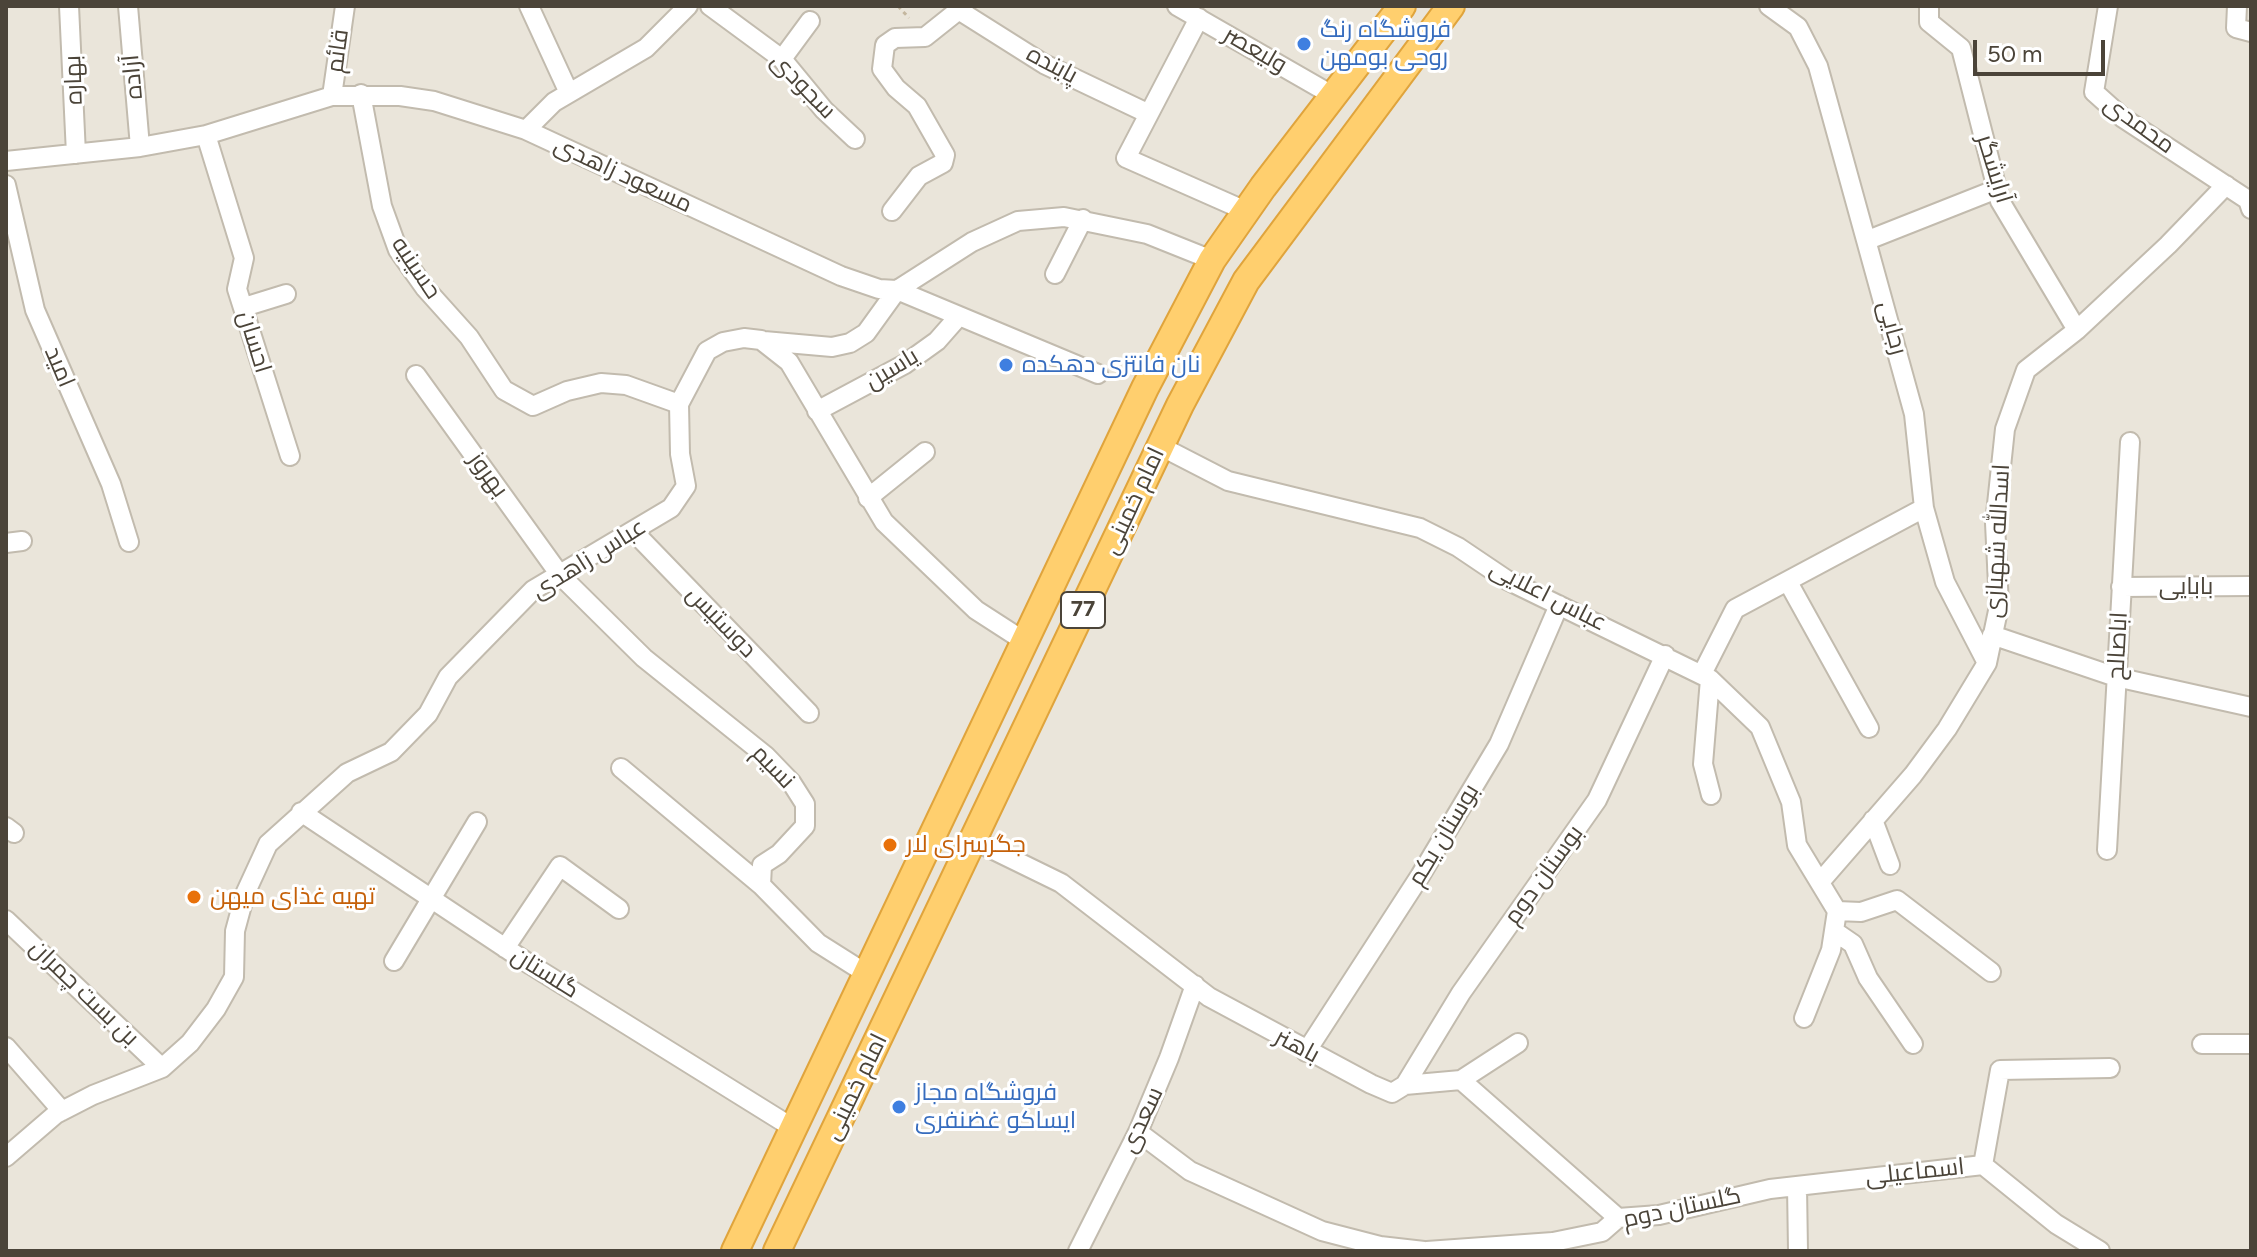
<!DOCTYPE html>
<meta charset="utf-8">
<style>
body{margin:0}
#map{position:relative;width:2257px;height:1257px;overflow:hidden;background:#f6f3ec;font-family:Figtree,sans-serif}
canvas{display:block}
.frame{position:absolute;inset:0;border:8px solid #4b4439;pointer-events:none}
.scale{position:absolute;left:1973px;top:40px;width:132px;height:36px;box-sizing:border-box;border:4px solid #4b4439;border-top:0;padding-left:10px;font-size:24px;line-height:28px;white-space:nowrap;color:#4b4439;-webkit-text-stroke:6px #fff;paint-order:stroke}
</style>
<div id="map">
<canvas width="2257" height="1257"></canvas>
<div class="frame"></div>
<div class="scale">50 m</div>
</div>
<script>
const c = document.querySelector('canvas').getContext('2d');
c.lineJoin = 'round';
function fill(path, color) { c.fillStyle = color; c.fill(path, 'evenodd'); }
const shape = rows => new Path2D(rows.map(r => 'M' + r).join(''));
function strokePath(path, color, width, dash) { c.strokeStyle = color; c.lineWidth = width; c.lineCap = dash ? 'butt' : 'round'; c.setLineDash(dash || []); c.stroke(path); }
function drawText(font, color, halo, rows, align = 'center') {
  c.font = font + ' Figtree,Cairo,sans-serif'; c.lineWidth = 6; c.setLineDash([]); c.textBaseline = 'middle'; c.strokeStyle = halo; c.fillStyle = color; for (const [text, x, y, turn = 0] of rows) {
    c.save(); c.translate(x, y); c.rotate((+turn || 0) * Math.PI / 180); c.textAlign = isNaN(turn) ? turn : align; if (halo) c.strokeText(text, 0, 0); c.fillText(text, 0, 0); c.restore();
  }
}
fill(shape([
 [6,6,2251,6,2251,1251,6,1251]
]), '#eae5da');
const minor = shape([
 [69,6,76,154],
 [128,6,140,147],
 [529,6,569,93],
 [710,6,782,59,824,110,855,139],
 [1177,6,1332,95],
 [1769,6,1798,27,1818,66,1914,414,1924,508,1945,582,1987,663],
 [1929,6,1929,22,1961,48,2000,201,2077,330],
 [2108,6,2094,92,2123,118,2248,200,2251,209],
 [2237,6,2236,28,2251,32],
 [960,11,1044,64,1147,113],
 [1199,18,1126,158,1246,211],
 [782,59,810,21],
 [361,94,382,206,398,250,425,288,469,337,504,390,533,406,567,391,601,383,626,385,679,404],
 [332,96,345,6],
 [526,130,554,102,646,48,688,6],
 [206,135,244,258,237,289,290,456],
 [6,161,140,147,206,135,332,96,400,96,434,101,526,130,841,276,879,289,897,290,972,242,1018,221,1064,217,1147,234,1212,260],
 [6,185,35,310,111,484,129,542],
 [892,211,919,176,943,163,945,155,917,106,896,88,882,69,885,45,895,38,925,37,964,6],
 [1868,240,1997,189],
 [1055,274,1083,219],
 [244,307,286,294],
 [764,341,832,347,850,343,866,333,897,290,1098,374],
 [416,375,560,575,644,658,766,756,791,782,805,804,805,826,779,854,762,865,761,885,818,943,867,974],
 [817,411,905,364,937,341,959,316],
 [1160,446,1228,481,1420,528,1458,547,1507,580,1710,679,1760,727,1791,802,1797,845,1837,911,1831,950,1804,1018],
 [868,498,925,452],
 [633,531,809,713],
 [6,543,22,541],
 [1788,582,1869,728],
 [2121,587,2251,586],
 [1992,635,2116,677,2251,707],
 [1702,674,1735,609,1924,508],
 [1710,679,1703,764,1711,795],
 [621,768,761,885],
 [301,812,531,965,793,1128],
 [1873,820,1890,865],
 [6,827,14,833],
 [973,840,1061,883,1209,997,1371,1084,1392,1093,1405,1085,1461,1080,1618,1218],
 [2107,850,2130,442],
 [1820,882,1913,775,1947,729,1987,663,1999,606,1995,523,2005,429,2026,370,2077,330,2168,245,2226,185],
 [1837,911,1861,912,1897,900,1991,972],
 [6,920,162,1068],
 [1834,931,1853,944,1868,978,1913,1044],
 [505,948,560,866,619,909],
 [394,961,477,822],
 [2202,1044,2251,1044],
 [6,1047,62,1111],
 [1306,1052,1420,876,1499,744,1559,605],
 [1461,1080,1518,1043],
 [1405,1085,1461,993,1597,800,1665,655],
 [1138,1132,1190,1171,1322,1231,1380,1246,1424,1251],
 [6,1157,56,1114,93,1095,162,1068,190,1043,216,1009,234,977,235,931,245,894,268,844,347,773,391,752,428,714,448,677,533,590,671,508,686,486,680,454,679,404,707,351,723,342,744,338,761,340,789,362,884,522,976,610,1024,641],
 [1983,1165,2000,1070,2110,1068],
 [1797,1186,1798,1251],
 [1078,1251,1138,1132,1169,1058,1195,985],
 [1427,1251,1553,1242,1602,1232,1618,1218,1659,1215,1770,1189,1983,1165,2056,1224,2100,1251]
]);
const highway = shape([
 [735,1251,1145,388,1212,260,1263,187,1402,6],
 [777,1251,1180,405,1246,281,1451,6]
]);
strokePath(minor, '#c2bbae', 22);
strokePath(highway, '#e0a43c', 30);
strokePath(shape([
 [898,6,909,18]
]), '#c4b79f', 3, [4, 4]);
strokePath(minor, '#fff', 18);
strokePath(highway, '#ffcf6e', 26);
for (const [x, y, r, color] of [
 [1304,44,8,"#3f7fe0"],
 [1006,365,8,"#3f7fe0"],
 [890,845,8,"#e8710a"],
 [194,897,8,"#e8710a"],
 [899,1107,8,"#3f7fe0"]
]) { const dot = new Path2D(); dot.arc(x, y, r, 0, 2 * Math.PI); c.fillStyle = color; c.fill(dot); strokePath(dot, '#fff', 3); }
for (const [x, y, w] of [
 [1083,610,44]
]) { const box = new Path2D(); box.roundRect(x - w / 2, y - 18, w, 36, 6); c.fillStyle = '#fff'; c.fill(box); strokePath(box, '#4b4439', 2); }
drawText('bold 22px', '#4b4439', null, [
 ["77",1083,610]
]);
drawText('24px', '#366cbe', '#fff', [
 ["فروشگاه رنگ",1320,30],
 ["روحی بومهن",1320,58],
 ["نان فانتزی دهکده",1022,365],
 ["فروشگاه مجاز",915,1093],
 ["ایساکو غضنفری",915,1121]
], 'left');
drawText('24px', '#4b4439', '#fff', [
 ["ولیعصر",1255,50,30],
 ["قائم",338,51,-82],
 ["پاینده",1052,65,28],
 ["آزاده",133,77,-95],
 ["بهاره",74,80,-92],
 ["سجودی",803,86,46],
 ["محمدی",2139,125,36],
 ["آرایشگر",1994,169,73],
 ["مسعود زاهدی",623,175,25],
 ["حسینیه",416,268,56],
 ["رجایی",1892,328,75],
 ["احسان",254,342,73],
 ["امید",59,367,67],
 ["یاسین",892,369,-31],
 ["بهروز",488,475,54],
 ["امام خمینی",1134,501,-65],
 ["اسدالله شهبازی",1998,541,-87],
 ["عباس زاهدی",589,559,-32],
 ["بابایی",2186,587],
 ["عباس اعلایی",1548,596,27],
 ["دوستیس",721,622,46],
 ["اباصالح",2118,646,-87],
 ["نسیم",773,767,46],
 ["بوستان یکم",1444,835,-59],
 ["بوستان دوم",1544,875,-54],
 ["گلستان",545,973,32],
 ["بن بست چمران",84,993,44],
 ["باهنر",1297,1046,28],
 ["امام خمینی",856,1087,-64],
 ["سعدی",1142,1120,-65],
 ["اسماعیلی",1915,1172,-6],
 ["گلستان دوم",1682,1208,-12]
]);
drawText('24px', '#c56008', '#fff', [
 ["جگرسرای لار",906,845],
 ["تهیه غذای میهن",210,897]
], 'left');
</script>
